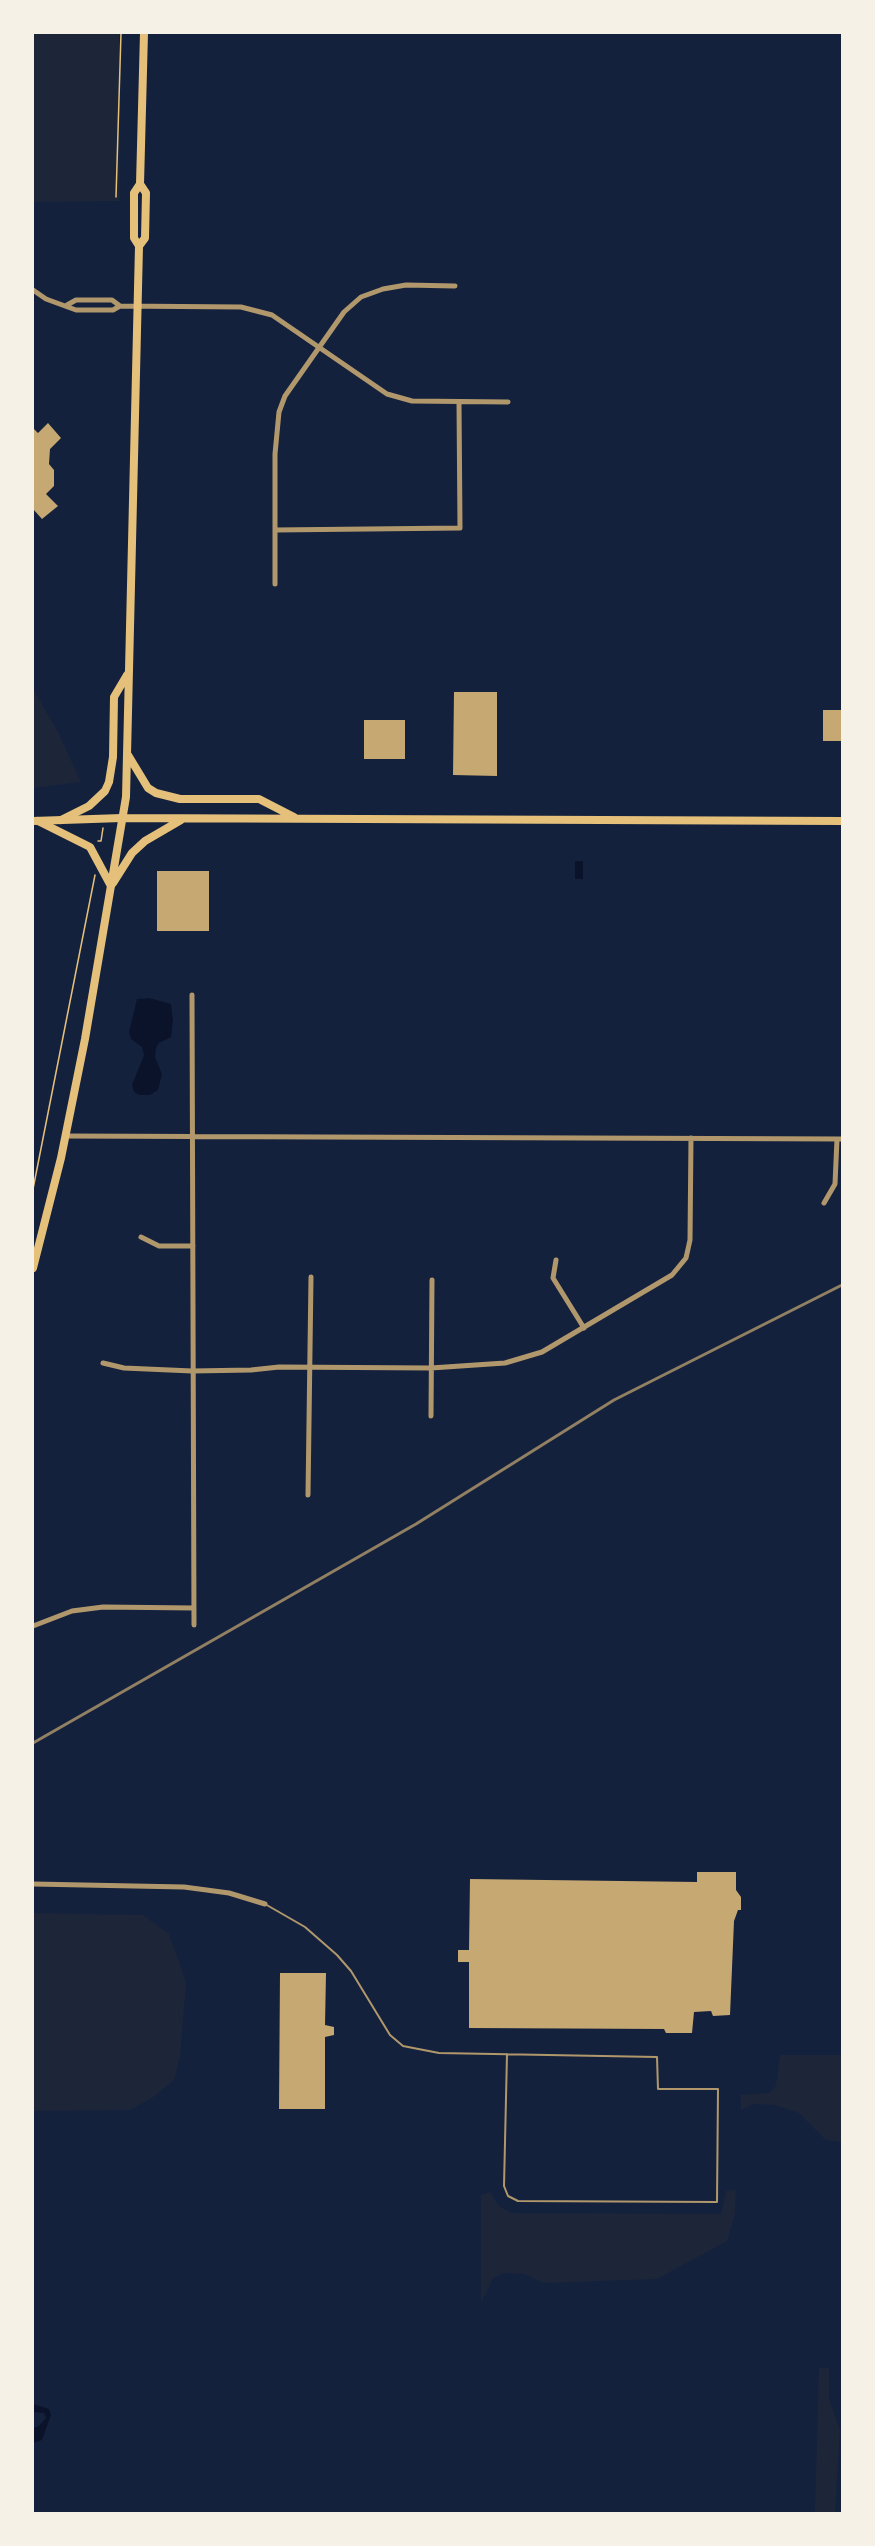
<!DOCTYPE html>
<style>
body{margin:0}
#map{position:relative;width:875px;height:2546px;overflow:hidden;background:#14213d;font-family:Karla,sans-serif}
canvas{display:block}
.frame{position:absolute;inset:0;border:34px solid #f6f1e7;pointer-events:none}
</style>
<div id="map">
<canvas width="875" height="2546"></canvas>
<div class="frame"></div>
</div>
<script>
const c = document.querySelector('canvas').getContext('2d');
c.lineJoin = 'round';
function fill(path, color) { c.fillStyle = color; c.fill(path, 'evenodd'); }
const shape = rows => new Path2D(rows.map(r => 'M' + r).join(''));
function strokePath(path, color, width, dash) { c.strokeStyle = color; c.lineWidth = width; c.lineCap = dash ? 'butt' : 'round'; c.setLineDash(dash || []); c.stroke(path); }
fill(shape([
 [33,33,119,33,120,201,33,202],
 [33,688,59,734,81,782,33,788],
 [33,1913,143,1915,169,1934,186,1982,180,2057,174,2080,152,2098,130,2110,33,2111],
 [780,2055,842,2055,842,2142,826,2140,799,2113,775,2105,753,2104,741,2110,741,2095,769,2093,776,2086],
 [736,2190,735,2214,727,2241,657,2279,544,2283,524,2274,503,2273,493,2278,481,2303,481,2195,490,2192,499,2206,511,2213,721,2214,726,2191],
 [819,2368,829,2368,829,2399,840,2430,835,2513,815,2513]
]), '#1d2539');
fill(shape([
 [575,861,583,861,583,879,575,879],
 [149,998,171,1004,173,1020,171,1037,159,1043,156,1048,155,1057,162,1074,158,1090,150,1095,139,1095,134,1092,132,1085,144,1055,142,1047,131,1039,129,1032,137,999],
 [33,2404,49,2409,51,2415,42,2440,33,2443,33,2428,39,2426,46,2418,44,2413,33,2412]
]), '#0b132b');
fill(shape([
 [48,423,61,438,50,449,49,464,54,470,54,486,46,494,58,506,42,519,33,509,33,428,38,433],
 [454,692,497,692,497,776,453,775],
 [823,710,842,710,842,741,823,741],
 [364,720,405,720,405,759,364,759],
 [157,871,209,871,209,931,157,931],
 [697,1872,736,1872,736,1890,741,1897,741,1910,738,1910,734,1921,730,2015,713,2016,711,2011,694,2012,692,2033,666,2033,664,2029,469,2028,469,1962,458,1962,458,1950,469,1950,470,1879,697,1882],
 [280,1973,326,1973,325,2025,334,2027,334,2035,325,2037,325,2109,279,2109]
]), '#c6a872');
strokePath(shape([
 [116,197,121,33],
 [98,841,101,841,103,828],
 [33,1189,95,875]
]), '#e5c07b', 1.5);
strokePath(shape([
 [265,1904,305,1927,337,1955,351,1971,390,2035,403,2046,439,2053,657,2057,658,2089,718,2089,717,2202,518,2201,508,2196,504,2186,507,2054]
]), '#b1986c', 2);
strokePath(shape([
 [33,290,46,299,76,310,113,310,120,306,241,307,272,315,387,394,412,401,508,402],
 [67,305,76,300,112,300,120,306],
 [275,530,460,528,459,402],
 [275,584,275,454,279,412,285,396,344,312,361,297,383,289,406,285,455,286],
 [192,995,194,1625],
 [65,1136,842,1139],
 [824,1203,835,1184,837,1139],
 [141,1237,159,1246,193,1246],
 [556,1260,553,1278,584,1328],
 [103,1363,124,1368,192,1371,251,1370,279,1367,431,1368,505,1363,542,1352,672,1275,686,1258,690,1240,691,1138],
 [431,1416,432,1280],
 [308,1495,311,1277],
 [33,1626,72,1611,103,1607,194,1608],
 [33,1884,184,1887,229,1893,265,1904]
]), '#b1986c', 5);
strokePath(shape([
 [33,821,122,818]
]), '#e5c07b', 8);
strokePath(shape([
 [139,246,145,238,146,193,140,184],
 [128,755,148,788,156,793,180,799,259,799,294,817],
 [122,818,842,821],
 [61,820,89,806,105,791,109,782,113,757,114,697,127,675],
 [38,821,90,847,111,886],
 [113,883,132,853,145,841,181,820],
 [33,1268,61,1158,85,1039,126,797,139,246,134,238,134,193,140,184,144,33]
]), '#e5c07b', 8);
strokePath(shape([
 [33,1743,416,1524,614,1400,842,1285]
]), '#918062', 3);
</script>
